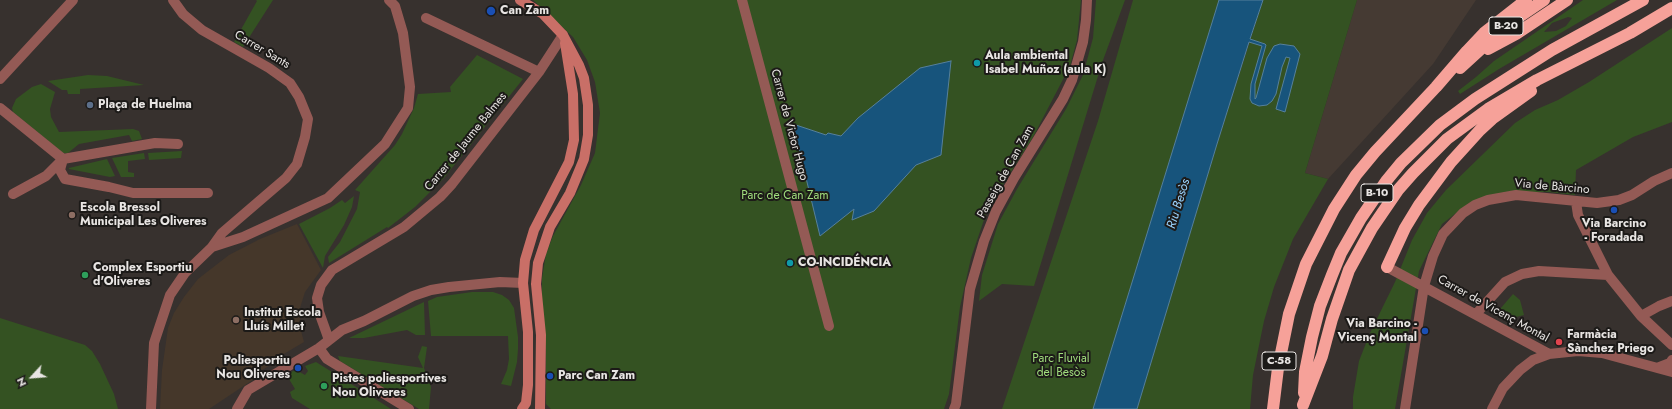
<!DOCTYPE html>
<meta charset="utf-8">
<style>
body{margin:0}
#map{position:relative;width:1672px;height:409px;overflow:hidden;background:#37312e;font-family:Jost,sans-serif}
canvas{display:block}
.north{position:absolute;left:12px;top:357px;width:40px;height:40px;-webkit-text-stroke:3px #1c1a18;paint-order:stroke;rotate:244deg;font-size:11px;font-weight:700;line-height:16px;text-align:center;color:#e8e5e3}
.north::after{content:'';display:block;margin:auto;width:14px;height:18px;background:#e8e5e3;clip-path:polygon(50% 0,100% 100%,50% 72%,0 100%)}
</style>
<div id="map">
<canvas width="1672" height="409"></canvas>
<div class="north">N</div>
</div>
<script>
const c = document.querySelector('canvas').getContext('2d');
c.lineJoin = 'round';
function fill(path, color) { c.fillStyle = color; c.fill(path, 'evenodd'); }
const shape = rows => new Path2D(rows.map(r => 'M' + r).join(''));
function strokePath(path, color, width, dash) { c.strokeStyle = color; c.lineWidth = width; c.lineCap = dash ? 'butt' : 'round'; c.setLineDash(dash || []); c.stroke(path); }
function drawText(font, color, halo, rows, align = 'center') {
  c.font = font + ' Jost,sans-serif'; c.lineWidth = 4; c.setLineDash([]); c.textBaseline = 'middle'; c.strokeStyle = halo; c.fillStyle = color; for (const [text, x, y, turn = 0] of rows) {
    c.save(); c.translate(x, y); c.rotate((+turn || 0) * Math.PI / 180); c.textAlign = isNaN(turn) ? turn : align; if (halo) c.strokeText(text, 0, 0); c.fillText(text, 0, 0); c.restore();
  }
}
fill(shape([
 [1357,0,1476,0,1433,64,1328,179,1305,173]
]), '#453a33');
fill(shape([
 [297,224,321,270,305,292,300,308,300,327,304,342,277,358,274,363,262,370,263,373,209,409,160,409,162,370,168,328,174,313,184,297,198,279,229,255,260,239]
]), '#45372a');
fill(shape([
 [256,0,273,0,243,47,234,42,257,1],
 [533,0,1081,0,1077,40,1070,66,1033,137,988,208,971,258,960,307,949,394,944,409,551,409,546,404,546,352,542,306,542,278,546,254,553,236,581,185,595,153,600,113,595,82,587,60,573,37],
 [1096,0,1125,0,1102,63,1034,286,1002,284,979,301,982,275,998,224,1017,189,1066,109,1083,75,1093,38],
 [1133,0,1219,0,1093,409,1002,409,1098,121],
 [1263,0,1357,0,1305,173,1328,179,1293,239,1274,287,1264,321,1253,375,1250,409,1137,409,1217,144],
 [1583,0,1617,0,1499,69,1460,94,1458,91,1476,77,1494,61],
 [1568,17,1572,18,1566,26,1556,31,1544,32,1552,23],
 [1672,28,1672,122,1633,137,1576,170,1575,195,1549,192,1515,192,1469,203,1442,224,1419,271,1395,409,1353,409,1353,397,1359,361,1370,333,1395,282,1412,240,1427,213,1446,190,1515,123,1535,110,1558,100,1589,82],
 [477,55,523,79,444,178,415,207,388,228,387,227,329,263,328,257,340,242,357,209,360,192,355,190,395,145,402,134,414,108,418,94,451,92,450,87],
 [88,75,107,76,144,85,80,89,80,94,68,94,67,90,62,90,48,81],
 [41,84,55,92,50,109,51,117,59,132,133,129,139,131,142,139,132,141,129,135,79,144,68,153,63,153,13,112,12,108,16,99,32,87],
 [182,151,181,158,149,160,148,153],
 [144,153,145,159,128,161,128,172,134,173,134,177,121,177,112,158],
 [107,159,115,176,110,177,69,169,69,168],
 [354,196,352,207,344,225,325,256,323,268,299,224,330,208,342,200,345,203],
 [472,292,493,292,502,295,509,300,514,308,518,337,518,349,517,362,511,386,501,384,507,370,509,359,508,336,431,336,428,301,437,297],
 [1513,294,1520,300,1524,315,1512,318,1509,321,1500,309],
 [424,302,425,335,416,335,407,330,364,338,349,338],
 [0,318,85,345,92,351,100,364,114,394,118,409,0,409],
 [422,346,427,347,424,368,431,387,429,409,419,409,340,361,338,356,423,368,418,357],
 [316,362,369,395,391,409,310,409,292,398,290,392,295,389,286,374,296,370,305,375,308,371,305,366]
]), '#345222');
const water = shape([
 [1219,0,1263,0,1250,39,1265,44,1266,45,1255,84,1255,99,1256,98,1267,58,1274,46,1280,44,1294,46,1300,54,1285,112,1276,109,1290,58,1286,57,1282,67,1276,94,1272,101,1267,105,1259,106,1252,103,1250,99,1251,84,1262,46,1249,42,1217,144,1137,409,1093,409,1219,0],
 [951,61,941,155,916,165,874,211,852,220,854,209,820,236,793,124,826,135,828,133,841,136,858,118,920,68,951,61]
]);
fill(water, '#17547c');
strokePath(water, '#56809b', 1);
strokePath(shape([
 [173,0,183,14,202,30,269,68,290,83,299,97,308,119,305,137,297,164,286,178,222,233,212,247],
 [742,0,829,326],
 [426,18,539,72],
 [0,79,73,0],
 [0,108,63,159],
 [63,159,60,170,65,179,109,187,133,193,208,193],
 [13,194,46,176,63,159,155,143,178,144],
 [1576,202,1578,215,1608,275,1641,316,1672,345],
 [1387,267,1549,354],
 [1476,314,1505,282,1522,274,1539,271,1608,275],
 [1641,316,1659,306,1672,301],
 [329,340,319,312,317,298,321,285,332,270,404,227,440,197,452,184,539,72,563,35],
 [319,348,327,359,409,409],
 [1657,368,1670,363,1672,360],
 [151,409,154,343,170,295,185,273,212,247,243,237,328,198,385,144,408,108,410,87,403,33,395,6,389,0],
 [237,409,248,390,319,348,342,330,364,321,413,296,431,290,449,287,500,282,523,283],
 [954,409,956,404,970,289,984,241,996,211,1014,178,1063,99,1072,80,1083,42,1086,20,1087,0],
 [1405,409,1424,286,1433,256,1443,234,1463,213,1475,205,1488,200,1516,195,1597,203,1619,200,1632,195,1654,181,1672,173],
 [1492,409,1503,388,1520,370,1533,360,1549,354,1578,351,1602,353,1672,372]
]), '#945a55', 10);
strokePath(shape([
 [520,0,543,14,563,35,579,65,584,78,588,105,588,135,584,159,570,193,550,227,538,263,536,284,541,335,540,409],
 [522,409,526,403,528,385,528,332,523,283,525,260,534,230,569,162,574,140,573,94,565,43]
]), '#c96f67', 10);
strokePath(shape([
 [1488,49,1516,34,1567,0],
 [1460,68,1507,25,1544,0],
 [1387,267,1405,228,1419,205,1451,162,1480,130,1492,119,1531,91],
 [1304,393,1305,372,1312,337,1320,306,1332,275,1341,253,1361,218,1387,180,1401,163,1440,125,1475,99,1552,50,1643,0],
 [1303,405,1322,356,1332,319,1349,270,1372,228,1398,190,1413,173,1447,139,1488,109,1537,80,1630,33,1672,8],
 [1273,409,1278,368,1289,314,1306,264,1334,209,1356,175,1375,152,1436,87,1467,51,1484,33,1526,0]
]), '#f6a199', 12);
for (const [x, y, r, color] of [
 [491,11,5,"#1a4fb4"],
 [977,63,4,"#0f9aa8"],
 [90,105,4,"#5c6f8a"],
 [1614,210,4,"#1a4fb4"],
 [72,215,4,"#8d6e63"],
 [790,263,4,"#0f9aa8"],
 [85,275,4,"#2e9e5b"],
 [236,320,4,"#8d6e63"],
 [1425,331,4,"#1a4fb4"],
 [1559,342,4,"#e0444e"],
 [298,368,4,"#1a4fb4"],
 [550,376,4,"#1a4fb4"],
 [324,386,4,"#2e9e5b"]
]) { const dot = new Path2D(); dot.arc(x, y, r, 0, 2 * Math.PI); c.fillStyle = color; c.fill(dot); strokePath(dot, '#1c1a18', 1.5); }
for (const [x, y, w] of [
 [1506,26,34],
 [1377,193,32],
 [1279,361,34]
]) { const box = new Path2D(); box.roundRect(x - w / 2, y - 9, w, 18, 3); c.fillStyle = '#1c1a18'; c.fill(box); strokePath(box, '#e8e5e3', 1); }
drawText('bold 11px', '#e8e5e3', null, [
 ["B-20",1506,26],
 ["B-10",1377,193],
 ["C-58",1279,361]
]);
drawText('bold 12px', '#e8e5e3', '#1c1a18', [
 ["Can Zam",500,11],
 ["Aula ambiental",985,56],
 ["Isabel Muñoz (aula K)",985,70],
 ["Plaça de Huelma",98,105],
 ["Escola Bressol",80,208],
 ["Municipal Les Oliveres",80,222],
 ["Via Barcino",1614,224,"center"],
 ["- Foradada",1614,238,"center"],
 ["CO-INCIDÉNCIA",798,263],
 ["Complex Esportiu",93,268],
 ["d'Oliveres",93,282],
 ["Institut Escola",244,313],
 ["Lluís Millet",244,327],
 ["Via Barcino -",1417,324,"right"],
 ["Vicenç Montal",1417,338,"right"],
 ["Farmàcia",1567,335],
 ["Sànchez Priego",1567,349],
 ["Poliesportiu",290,361,"right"],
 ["Nou Oliveres",290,375,"right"],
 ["Parc Can Zam",558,376],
 ["Pistes poliesportives",332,379],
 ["Nou Oliveres",332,393]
], 'left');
drawText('12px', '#e8e5e3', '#1c1a18', [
 ["Carrer Sants",262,50,31],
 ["Carrer de Victor Hugo",789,125,75],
 ["Carrer de Jaume Balmes",466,142,-51],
 ["Passeig de Can Zam",1006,172,-61],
 ["Via de Bàrcino",1552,187,5],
 ["Carrer de Vicenç Montal",1493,309,29]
]);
drawText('12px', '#a0dd7d', '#1c1a18', [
 ["Parc de Can Zam",785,196],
 ["Parc Fluvial",1061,359],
 ["del Besòs",1061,373]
]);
drawText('italic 13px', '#9ad3fe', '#1c1a18', [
 ["Riu Besòs",1179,204,-73]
]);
</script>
